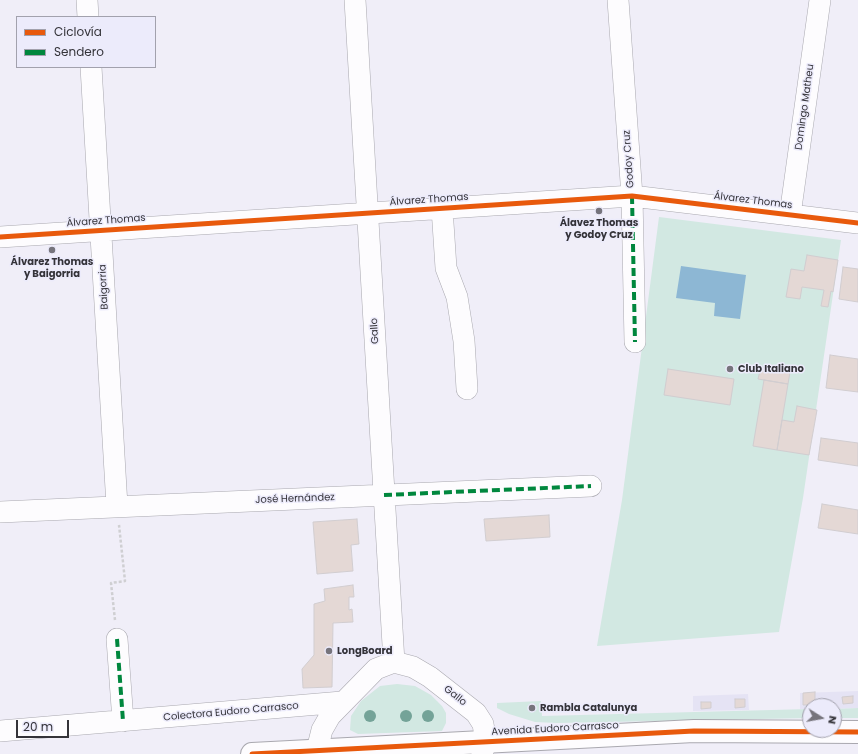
<!DOCTYPE html>
<meta charset="utf-8">
<style>
body{margin:0}
#map{position:relative;width:858px;height:754px;overflow:hidden;background:#f0eef8;font-family:Poppins,sans-serif}
canvas{display:block}
.legend{position:absolute;left:16px;top:16px;width:140px;height:52px;box-sizing:border-box;background:#ecebfb;border:1px solid #a2a1ad;margin:0;padding:5px 7px;list-style:none;font-size:12px;color:#343339}
.legend li{display:flex;align-items:center;gap:8px;height:20px}
.legend b{width:20px;border:1px solid #a2a1ad}
.north{position:absolute;left:802px;top:698px;width:40px;height:40px;box-sizing:border-box;background:#ecebfb;border:1px solid #a2a1ad;border-radius:50%;rotate:101deg;font-size:11px;font-weight:700;line-height:16px;text-align:center;color:#343339}
.north::after{content:'';display:block;margin:auto;width:14px;height:18px;background:#76747c;clip-path:polygon(50% 0,100% 100%,50% 72%,0 100%)}
.scale{position:absolute;left:16px;top:720px;width:53px;height:18px;box-sizing:border-box;border:2px solid #343339;border-top:0;padding-left:5px;font-size:12px;line-height:14px;white-space:nowrap;color:#343339;-webkit-text-stroke:3px #ecebfb;paint-order:stroke}
</style>
<div id="map">
<canvas width="858" height="754"></canvas>
<ul class="legend">
<li><b style="height:5px;background:#e8590c"></b>Ciclovía</li>
<li><b style="height:5px;background:#00873e"></b>Sendero</li>
</ul>
<div class="north">N</div>
<div class="scale">20 m</div>
</div>
<script>
const c = document.querySelector('canvas').getContext('2d');
c.lineJoin = 'round';
function fill(path, color) { c.fillStyle = color; c.fill(path, 'evenodd'); }
const shape = rows => new Path2D(rows.map(r => 'M' + r).join(''));
function strokePath(path, color, width, dash) { c.strokeStyle = color; c.lineWidth = width; c.lineCap = dash ? 'butt' : 'round'; c.setLineDash(dash || []); c.stroke(path); }
function drawText(font, color, halo, rows, align = 'center') {
  c.font = font + ' Poppins,sans-serif'; c.lineWidth = 3; c.setLineDash([]); c.textBaseline = 'middle'; c.strokeStyle = halo; c.fillStyle = color; for (const [text, x, y, turn = 0] of rows) {
    c.save(); c.translate(x, y); c.rotate((+turn || 0) * Math.PI / 180); c.textAlign = isNaN(turn) ? turn : align; if (halo) c.strokeText(text, 0, 0); c.fillText(text, 0, 0); c.restore();
  }
}
fill(shape([
 [858,691,858,708,834,709,834,706,810,706,810,709,800,709,800,693],
 [748,694,749,710,693,711,693,696]
]), '#e5e3f4');
fill(shape([
 [659,217,841,240,803,498,779,632,597,646,622,500],
 [397,684,415,686,431,695,442,706,446,713,446,723,442,731,358,734,350,730,351,716,361,701,380,686],
 [541,701,542,716,810,709,810,718,557,723,535,722,509,714,497,708,497,703],
 [858,708,858,718,834,718,834,709]
]), '#d2e8e2');
fill(shape([
 [681,266,746,275,740,319,714,316,715,303,676,298]
]), '#8db7d4');
const building = shape([
 [807,255,838,260,833,292,831,291,828,307,821,306,824,290,802,287,800,299,786,297,791,269,804,271,807,255],
 [843,267,858,269,858,302,839,299,843,267],
 [830,355,858,359,858,392,826,388,830,355],
 [761,367,790,372,788,384,758,379,761,367],
 [668,369,734,379,730,405,664,395,668,369],
 [764,380,788,384,777,450,753,446,764,380],
 [797,406,817,410,809,455,777,450,782,420,794,422,797,406],
 [821,438,858,443,858,466,818,460,821,438],
 [822,504,858,510,858,534,818,528,822,504],
 [549,515,550,537,486,541,484,519,549,515],
 [357,519,359,544,351,545,353,571,317,574,313,522,357,519],
 [353,585,354,597,349,597,349,610,352,609,353,622,333,623,332,687,303,688,302,669,314,655,314,604,325,601,324,589,353,585],
 [815,692,815,705,803,705,803,693,815,692],
 [853,696,853,703,843,704,842,697,853,696],
 [735,699,745,699,745,707,735,708,735,699],
 [701,702,711,702,711,708,701,709,701,702]
]);
fill(building, '#e4d8d5');
strokePath(building, '#d1cdd0', 1);
const minor = shape([
 [87,0,88,17],
 [355,0,394,662],
 [618,0,632,196,635,342],
 [91,67,117,506],
 [442,208,446,268,457,297,464,341,467,389],
 [790,215,820,0],
 [0,237,632,196,858,223],
 [0,512,591,486],
 [117,639,123,721],
 [0,731,342,702],
 [316,754,322,730,330,716,376,669,394,662,413,667,430,677,476,713,483,724,486,742,482,754]
]);
const major = shape([
 [252,754,694,731,858,732]
]);
strokePath(minor, '#a9a8af', 22);
strokePath(major, '#a9a8af', 24);
strokePath(shape([
 [115,620,111,583,125,581,119,525]
]), '#cfcfd2', 2.5, [3, 2]);
strokePath(minor, '#fdfcfe', 21);
strokePath(major, '#fdfcfe', 22);
strokePath(shape([
 [632,196,635,342],
 [384,495,591,486],
 [117,639,123,721]
]), '#00873e', 4, [8, 4]);
strokePath(shape([
 [0,237,632,196,858,223],
 [252,754,694,731,858,732]
]), '#e8590c', 5);
c.fillStyle = '#74a398';
for (const [x, y] of [
 [370,716],
 [406,716],
 [428,716]
]) { c.beginPath(); c.arc(x, y, 6, 0, 2 * Math.PI); c.fill(); }
for (const [x, y, r, color] of [
 [599,211,4,"#76747c"],
 [52,250,4,"#76747c"],
 [730,369,4,"#76747c"],
 [329,651,4,"#76747c"],
 [532,708,4,"#76747c"]
]) { const dot = new Path2D(); dot.arc(x, y, r, 0, 2 * Math.PI); c.fillStyle = color; c.fill(dot); strokePath(dot, '#ecebfb', 1.5); }
drawText('10px', '#343339', '#ecebfb', [
 ["Domingo Matheu",805,107,-82],
 ["Godoy Cruz",629,159,-94],
 ["Álvarez Thomas",429,200,-4],
 ["Álvarez Thomas",753,201,7],
 ["Álvarez Thomas",106,221,-4],
 ["Baigorria",104,287,-93],
 ["Gallo",375,331,-93],
 ["José Hernández",295,499,-2],
 ["Gallo",455,696,38],
 ["Colectora Eudoro Carrasco",231,712,-5],
 ["Avenida Eudoro Carrasco",555,729,-3]
]);
drawText('bold 10px', '#343339', '#ecebfb', [
 ["Álavez Thomas",599,223,"center"],
 ["y Godoy Cruz",599,235,"center"],
 ["Álvarez Thomas",52,262,"center"],
 ["y Baigorria",52,274,"center"],
 ["Club Italiano",738,369],
 ["LongBoard",337,651],
 ["Rambla Catalunya",540,708]
], 'left');
</script>
